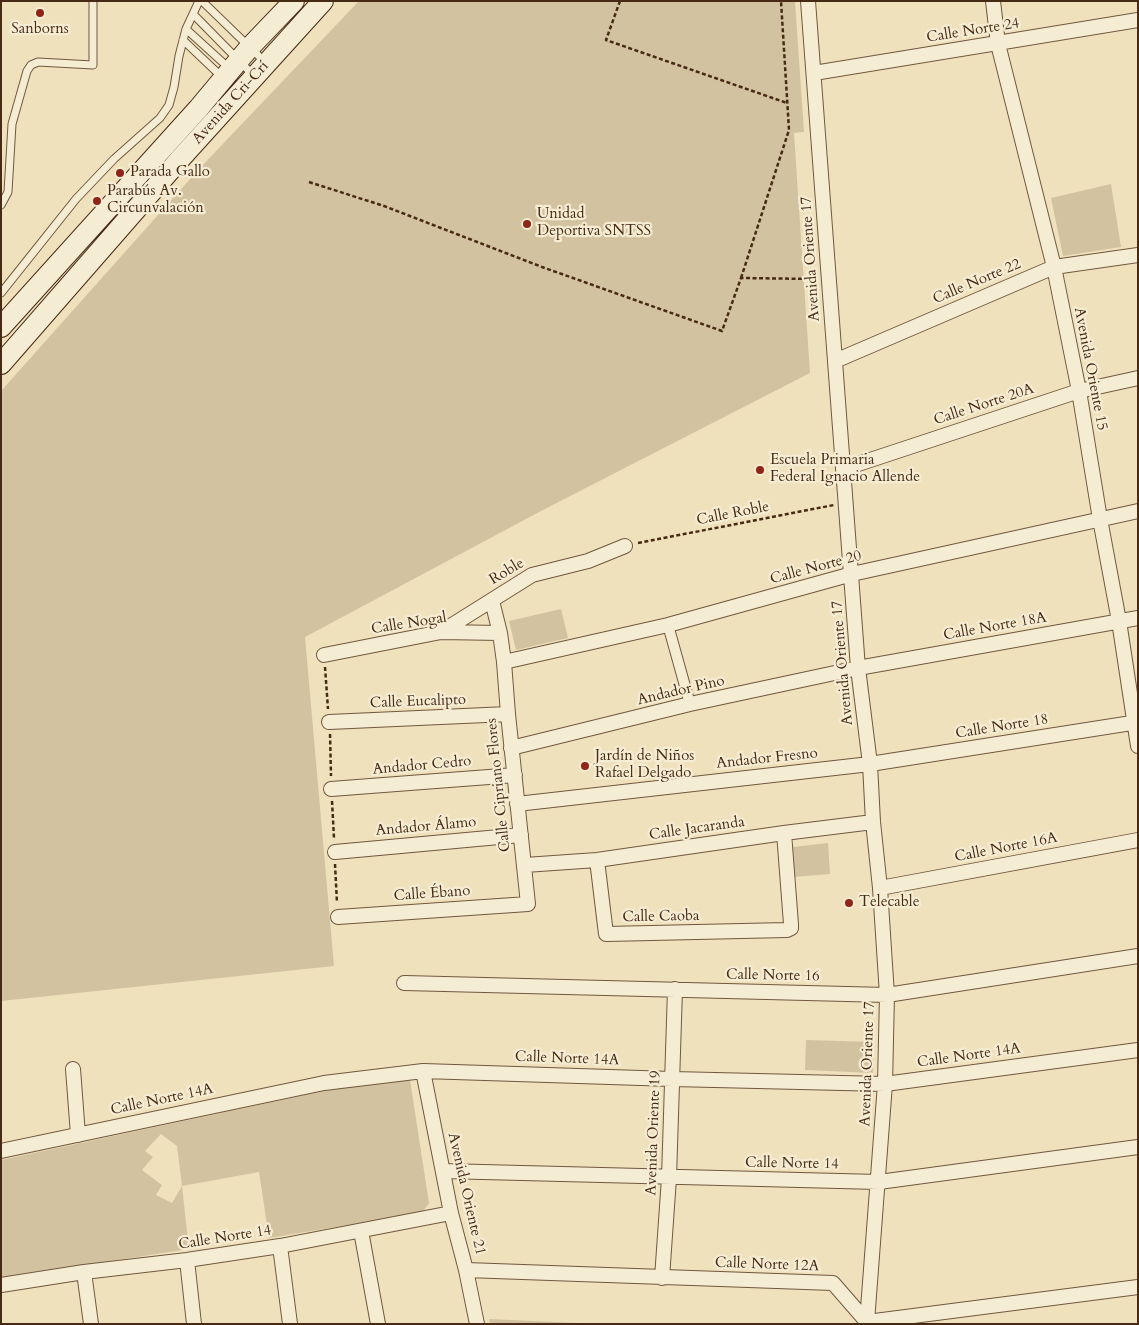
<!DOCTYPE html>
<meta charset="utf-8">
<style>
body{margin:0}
#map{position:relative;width:1139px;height:1325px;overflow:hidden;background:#f0e1bd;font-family:Cardo,serif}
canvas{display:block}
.frame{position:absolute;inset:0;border:2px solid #462a14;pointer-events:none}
</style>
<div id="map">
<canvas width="1139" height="1325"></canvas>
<div class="frame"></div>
</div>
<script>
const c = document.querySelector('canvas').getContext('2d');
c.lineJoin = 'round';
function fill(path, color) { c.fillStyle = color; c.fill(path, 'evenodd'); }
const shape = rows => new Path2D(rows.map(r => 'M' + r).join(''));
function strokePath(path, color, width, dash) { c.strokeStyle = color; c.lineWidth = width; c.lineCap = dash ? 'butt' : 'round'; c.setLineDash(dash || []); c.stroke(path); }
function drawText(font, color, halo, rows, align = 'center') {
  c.font = font + ' Cardo,serif'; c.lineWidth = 4.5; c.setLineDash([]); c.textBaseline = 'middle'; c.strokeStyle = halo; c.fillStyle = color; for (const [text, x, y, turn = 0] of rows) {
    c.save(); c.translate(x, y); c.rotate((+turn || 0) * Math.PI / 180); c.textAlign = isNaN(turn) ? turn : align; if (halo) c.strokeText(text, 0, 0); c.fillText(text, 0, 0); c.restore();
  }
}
fill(shape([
 [359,1,795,1,804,132,794,133,810,373,541,511,305,637,334,966,1,1001,1,391,199,169],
 [1111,184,1121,247,1063,256,1051,198],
 [561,609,568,638,516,650,509,621],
 [828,843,830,874,794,877,793,847],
 [806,1040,874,1042,873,1073,805,1070],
 [410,1080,429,1203,422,1213,269,1238,259,1172,182,1186,189,1249,1,1278,1,1160,342,1087],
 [161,1134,177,1146,182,1186,172,1203,156,1195,162,1185,142,1170,153,1157,145,1151],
 [489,1319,600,1324,490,1324]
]), '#d3c2a0');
const service = shape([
 [202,1,266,63],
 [193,14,254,76],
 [186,29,230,69],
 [183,40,223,78],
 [1,205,8,192,12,124,27,71,31,65,38,62,93,65,93,1],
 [1,293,76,199,114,159,160,118,169,105,174,87,179,56,186,29,199,1]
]);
const pedestrian = shape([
 [668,625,690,704]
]);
const minor = shape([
 [808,1,858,668,870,764,873,822,880,888,887,995,885,1084,867,1322],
 [993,1,998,44,1054,267,1079,391,1100,519,1119,621,1138,746],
 [814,73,1138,20],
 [835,361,1054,267,1138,255],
 [843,469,1079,391,1138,378],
 [441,632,532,575,588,561,625,546],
 [324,655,441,632,500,633],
 [504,662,668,625,852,574,1138,511],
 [329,722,508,714],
 [511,748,690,704,858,668,1138,618],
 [331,789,515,775],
 [517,804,870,764,1138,722],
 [335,852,521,835],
 [597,860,606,934,787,930,791,928,791,924,784,833],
 [525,865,597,860,784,833,873,822],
 [880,888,1138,840],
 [338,917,528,904,508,714,504,662,500,633,492,601],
 [404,983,887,995,1138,956],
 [73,1069,78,1135],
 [423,1071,451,1213,466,1270,477,1324],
 [1,1151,324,1083,423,1071,672,1079,885,1084,1138,1050],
 [443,1171,879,1182,1138,1147],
 [361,1231,378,1324],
 [280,1246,290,1324],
 [187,1260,194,1324],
 [466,1270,833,1283,867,1322,1138,1287],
 [84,1272,91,1324],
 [662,1278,669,1178,675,989],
 [1,1285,84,1272,187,1260,280,1246,451,1213]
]);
const secondary = shape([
 [1,327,198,109,249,48,294,1],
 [1,364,180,159,323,1]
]);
strokePath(service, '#70583e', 9);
strokePath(pedestrian, '#70583e', 12);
strokePath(minor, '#70583e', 16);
strokePath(secondary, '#462a14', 22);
strokePath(shape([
 [620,1,606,40,787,103],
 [309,182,384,206,542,267,722,331,741,278,815,279],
 [741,278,789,130,781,1],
 [638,543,834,505],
 [325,667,328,709],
 [330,734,331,776],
 [332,801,334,838],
 [335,864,337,903]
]), '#462a14', 2.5, [4, 2.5]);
strokePath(service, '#f5ecd4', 7);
strokePath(pedestrian, '#f5ecd4', 10);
strokePath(minor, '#f5ecd4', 14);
strokePath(secondary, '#f5ecd4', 20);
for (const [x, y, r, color] of [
 [40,13,5,"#8f2418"],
 [120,173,5,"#8f2418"],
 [97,201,5,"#8f2418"],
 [527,224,5,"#8f2418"],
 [760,470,5,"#8f2418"],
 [585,766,5,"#8f2418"],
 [849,903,5,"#8f2418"]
]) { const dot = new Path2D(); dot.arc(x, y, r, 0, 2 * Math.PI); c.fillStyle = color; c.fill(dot); strokePath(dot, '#f5ecd4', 2); }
drawText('15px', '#462a14', '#f5ecd4', [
 ["Sanborns",40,30,"center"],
 ["Parada Gallo",130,173],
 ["Parabús Av.",107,192],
 ["Circunvalación",107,209],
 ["Unidad",537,215],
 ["Deportiva SNTSS",537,232],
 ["Escuela Primaria",770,461],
 ["Federal Ignacio Allende",770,478],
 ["Jardín de Niños",595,757],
 ["Rafael Delgado",595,774],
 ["Telecable",859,903]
], 'left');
drawText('15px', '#462a14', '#f5ecd4', [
 ["Calle Norte 24",973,31,-9],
 ["Avenida Cri-Crí",231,103,-48],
 ["Avenida Oriente 17",811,259,-94],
 ["Calle Norte 22",977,282,-23],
 ["Avenida Oriente 15",1090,369,79],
 ["Calle Norte 20A",984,405,-18],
 ["Calle Roble",733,514,-11],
 ["Calle Norte 20",816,568,-15],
 ["Roble",507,572,-31],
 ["Calle Nogal",409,624,-9],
 ["Calle Norte 18A",995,627,-10],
 ["Avenida Oriente 17",843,663,-95],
 ["Andador Pino",681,691,-13],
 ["Calle Eucalipto",418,702,-2],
 ["Calle Norte 18",1002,727,-9],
 ["Andador Fresno",767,759,-6],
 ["Andador Cedro",422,766,-5],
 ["Calle Cipriano Flores",499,785,-96],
 ["Andador Álamo",426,827,-5],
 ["Calle Jacaranda",697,829,-8],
 ["Calle Norte 16A",1006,848,-11],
 ["Calle Ébano",432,894,-4],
 ["Calle Caoba",661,917,-1],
 ["Calle Norte 16",773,976,1],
 ["Calle Norte 14A",969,1056,-8],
 ["Calle Norte 14A",567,1059,2],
 ["Avenida Oriente 17",868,1064,-88],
 ["Calle Norte 14A",162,1100,-12],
 ["Avenida Oriente 19",654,1133,-88],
 ["Calle Norte 14",792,1164,1],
 ["Avenida Oriente 21",466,1194,77],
 ["Calle Norte 14",225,1238,-9],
 ["Calle Norte 12A",767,1265,2]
]);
</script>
